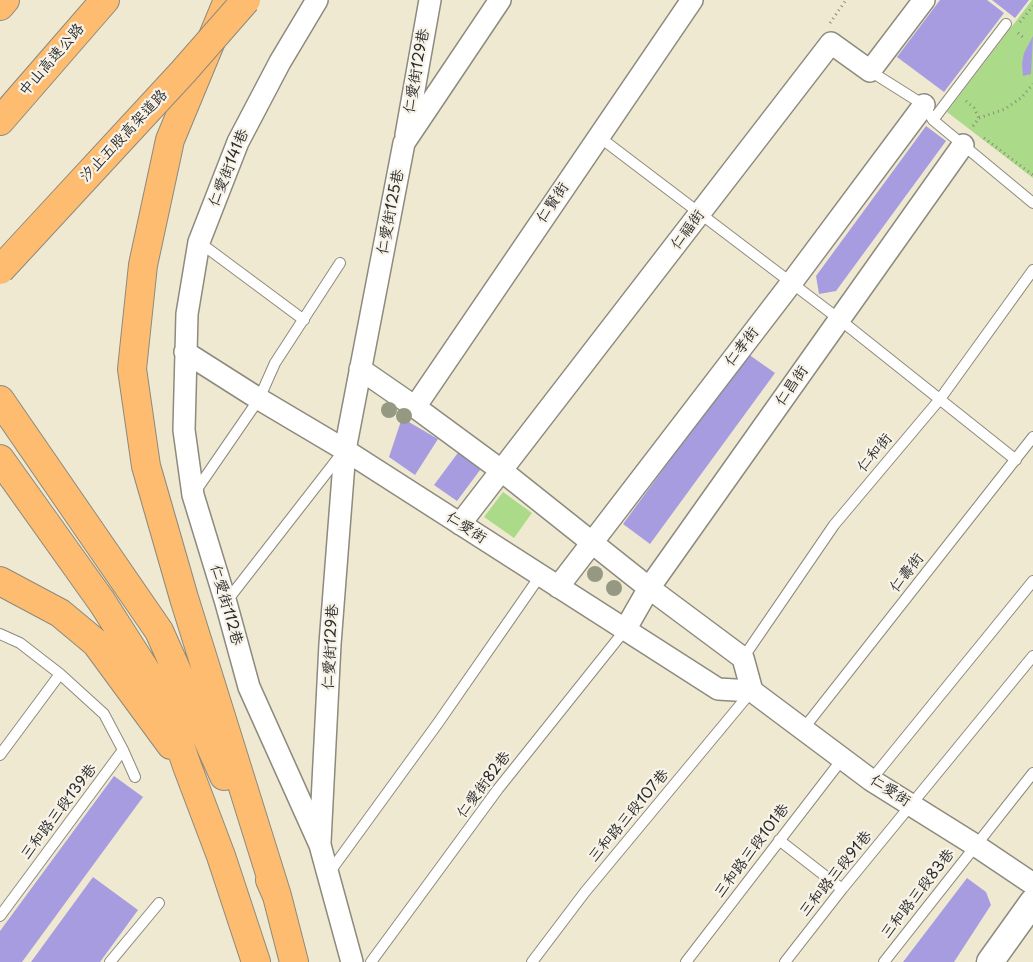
<!DOCTYPE html>
<meta charset="utf-8">
<style>
body{margin:0}
canvas{display:block;background:#efe9d1}
</style>
<canvas width="1033" height="962"></canvas>
<script>
const c = document.querySelector('canvas').getContext('2d');
c.lineJoin = 'round';
function fill(path, color) { c.fillStyle = color; c.fill(path, 'evenodd'); }
const shape = rows => new Path2D(rows.map(r => 'M' + r).join(''));
function strokePath(path, color, width, dash) { c.strokeStyle = color; c.lineWidth = width; c.lineCap = dash ? 'butt' : 'round'; c.setLineDash(dash || []); c.stroke(path); }
function drawText(font, color, halo, rows, align = 'center') {
  c.font = font + ' "Playpen Sans","LXGW WenKai TC",sans-serif'; c.lineWidth = 4.5; c.setLineDash([]); c.textBaseline = 'middle'; c.strokeStyle = halo; c.fillStyle = color; for (const [text, x, y, turn = 0] of rows) {
    c.save(); c.translate(x, y); c.rotate((+turn || 0) * Math.PI / 180); c.textAlign = isNaN(turn) ? turn : align; if (halo) c.strokeText(text, 0, 0); c.fillText(text, 0, 0); c.restore();
  }
}
fill(shape([
 [1032,0,1033,0,1033,178,947,112],
 [503,492,532,513,514,538,484,517]
]), '#abdb89');
fill(shape([
 [940,0,987,0,1004,13,944,92,897,57],
 [992,0,1029,0,1015,18],
 [1033,36,1031,74,1023,76,1022,64,1024,53],
 [926,126,946,141,836,291,819,294,816,276],
 [748,354,775,373,650,544,623,524],
 [402,418,438,439,415,475,389,457],
 [460,450,483,466,457,501,434,485],
 [114,776,143,797,22,962,0,962,0,931],
 [93,877,138,910,100,962,31,962],
 [967,878,986,892,991,905,954,962,903,962]
]), '#a89ce1');
const service = shape([
 [870,71,924,105,933,120,1033,203],
 [933,120,1006,24],
 [598,136,839,319,1016,460],
 [199,242,304,320],
 [195,492,259,399,275,363,340,263],
 [226,602,342,453],
 [0,634,20,643,60,674,104,714,123,750,135,777],
 [743,658,834,525,940,399,1033,270],
 [804,728,1033,437],
 [0,755,60,674],
 [871,780,1033,581],
 [779,840,842,889],
 [329,873,438,723,540,576],
 [0,916,123,750],
 [110,962,159,903],
 [371,962,498,789,625,630],
 [532,962,585,892,751,692],
 [686,962,843,758],
 [785,962,842,889,1033,656],
 [884,962,1033,773]
]);
const minor = shape([
 [317,0,280,62,238,142,199,242,187,314,184,430,193,495,226,603,249,687,320,845,352,962],
 [406,135,430,0],
 [185,352,259,399,345,450,718,689,752,691,871,780,975,845,1033,884],
 [360,369,415,407,502,471,649,588,743,658,752,691],
 [415,407,692,0],
 [460,524,831,43,870,71,924,0],
 [558,587,792,282,924,105],
 [625,630,649,588,963,145],
 [320,842,330,644,345,450,404,143,500,0]
]);
const tertiary = shape([
 [990,962,1033,902]
]);
const motorway = shape([
 [228,0,170,140,143,265,132,369,146,466,184,598,277,896],
 [0,6,5,0],
 [0,121,105,0],
 [0,400,159,631,224,776],
 [0,459,102,602,164,699,187,766,221,856,256,962],
 [0,581,60,613,96,643,171,745],
 [270,880,277,896,294,962]
]);
strokePath(service, '#8d8a7e', 12);
strokePath(minor, '#8d8a7e', 24);
strokePath(tertiary, '#8d8a7e', 29);
strokePath(motorway, '#8d8a7e', 30);
strokePath(shape([
 [1020,22,1033,6],
 [830,23,846,0],
 [1018,33,1025,39],
 [966,101,974,108,979,118],
 [973,126,979,118,1005,109,1021,98,1033,84],
 [984,138,1033,175]
]), '#8d8a7e', 3, [1, 4]);
strokePath(service, '#fff', 10);
strokePath(minor, '#fff', 21);
strokePath(tertiary, '#fff', 26);
strokePath(motorway, '#fdbc6f', 28);
const motorwayBridge = shape([
 [0,270,183,72,246,0]
]);
strokePath(motorwayBridge, '#8d8a7e', 30, []);
strokePath(motorwayBridge, '#fdbc6f', 28);
c.fillStyle = '#959982';
for (const [x, y] of [
 [389,410],
 [404,416],
 [595,574],
 [614,588]
]) { c.beginPath(); c.arc(x, y, 8, 0, 2 * Math.PI); c.fill(); }
drawText('15px', '#2b2b2b', '#f7f3e8', [
 ["中山高速公路",52,60,-49],
 ["仁愛街129巷",417,71,-80],
 ["汐止五股高架道路",124,136,-47],
 ["仁愛街141巷",229,168,-68],
 ["仁賢街",553,203,-56],
 ["仁愛街125巷",391,212,-79],
 ["仁福街",688,230,-53],
 ["仁孝街",742,347,-52],
 ["仁昌街",792,386,-55],
 ["仁和街",875,453,-50],
 ["仁愛街",466,528,33],
 ["仁壽街",907,573,-52],
 ["仁愛街112巷",226,605,74],
 ["仁愛街129巷",331,647,-87],
 ["仁愛街82巷",484,785,-53],
 ["仁愛街",890,791,33],
 ["三和路三段139巷",59,812,-53],
 ["三和路三段107巷",629,816,-50],
 ["三和路三段101巷",752,851,-53],
 ["三和路三段91巷",836,874,-51],
 ["三和路三段83巷",918,894,-52]
]);
</script>
